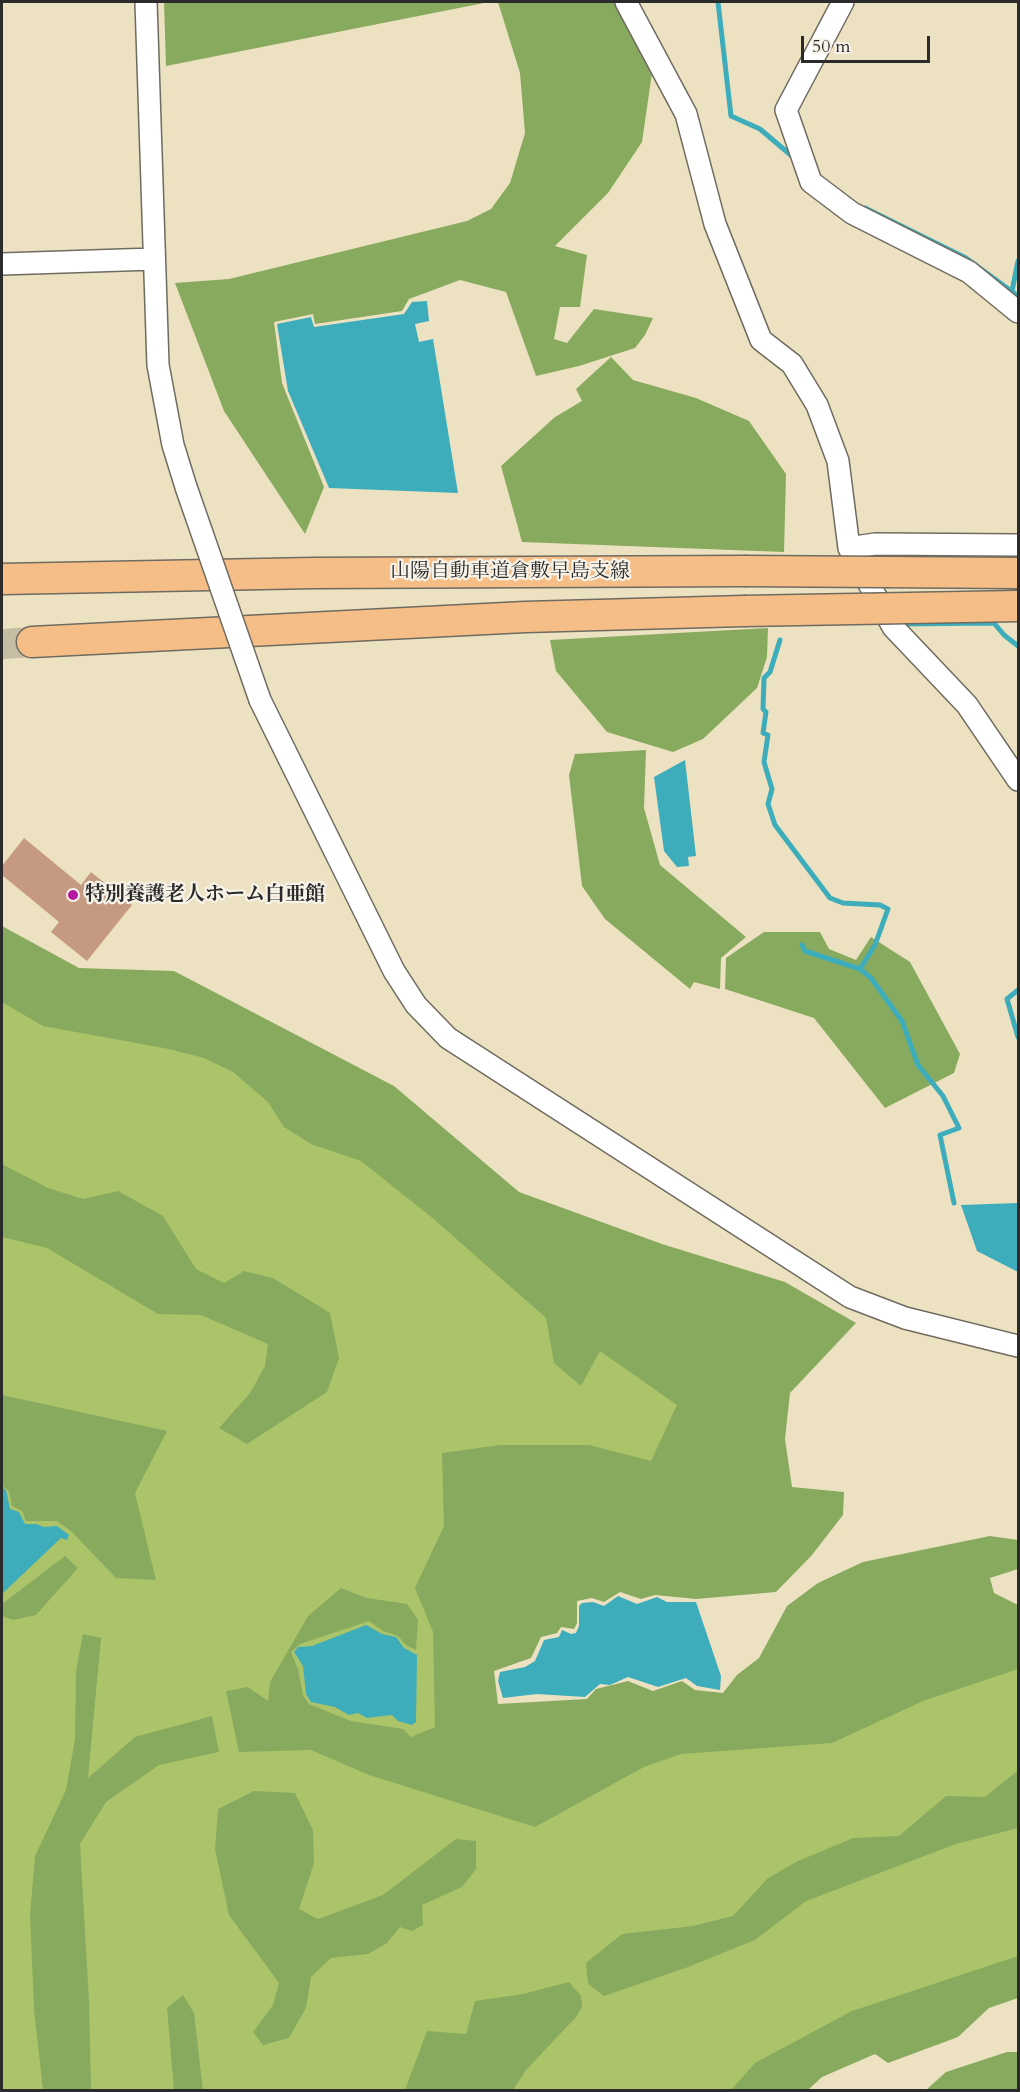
<!DOCTYPE html>
<meta charset="utf-8">
<style>
body{margin:0}
#map{position:relative;width:1020px;height:2092px;overflow:hidden;background:#ece2c2;font-family:Cardo,serif}
canvas{display:block}
.frame{position:absolute;inset:0;border:3px solid #2b2b2b;pointer-events:none}
.scale{position:absolute;left:801px;top:36px;width:129px;height:27px;box-sizing:border-box;border:3px solid #2b2b2b;border-top:0;padding-left:8px;font-size:18px;line-height:21px;white-space:nowrap;color:#2b2b2b;-webkit-text-stroke:4px #f7f3e8;paint-order:stroke}
</style>
<div id="map">
<canvas width="1020" height="2092"></canvas>
<div class="frame"></div>
<div class="scale">50 m</div>
</div>
<script>
const c = document.querySelector('canvas').getContext('2d');
c.lineJoin = 'round';
function fill(path, color) { c.fillStyle = color; c.fill(path, 'evenodd'); }
const shape = rows => new Path2D(rows.map(r => 'M' + r).join(''));
function strokePath(path, color, width, dash) { c.strokeStyle = color; c.lineWidth = width; c.lineCap = dash ? 'butt' : 'round'; c.setLineDash(dash || []); c.stroke(path); }
function drawText(font, color, halo, rows, align = 'center') {
  c.font = font + ' Cardo,"Noto Serif JP",serif'; c.lineWidth = 4.5; c.setLineDash([]); c.textBaseline = 'middle'; c.strokeStyle = halo; c.fillStyle = color; for (const [text, x, y, turn = 0] of rows) {
    c.save(); c.translate(x, y); c.rotate((+turn || 0) * Math.PI / 180); c.textAlign = isNaN(turn) ? turn : align; if (halo) c.strokeText(text, 0, 0); c.fillText(text, 0, 0); c.restore();
  }
}
fill(shape([
 [2,995,199,1051,236,1066,364,1156,683,1403,651,1469,450,1525,439,1626,440,1732,642,1761,1018,1662,1018,1966,760,2090,2,2090]
]), '#abc46a');
fill(shape([
 [164,2,489,2,166,66],
 [498,2,615,2,652,73,642,142,608,193,555,246,587,255,580,307,560,307,554,339,567,343,594,309,653,318,645,335,635,348,579,366,536,376,506,292,460,280,409,299,402,311,315,324,313,314,274,322,282,383,324,487,305,534,224,411,175,283,229,279,467,221,491,209,510,183,525,133,520,73],
 [611,357,633,380,696,398,749,421,786,474,784,552,522,542,501,466,555,417,582,401,576,389],
 [768,628,767,657,757,688,703,739,673,752,607,732,556,671,550,640],
 [646,750,644,808,660,865,746,937,721,958,720,989,694,982,690,989,605,919,582,886,569,775,575,754],
 [2,926,79,968,174,971,394,1086,519,1192,662,1244,785,1282,856,1323,790,1393,785,1439,792,1487,844,1492,843,1515,812,1555,776,1592,696,1599,655,1595,641,1599,620,1592,604,1602,592,1598,577,1601,577,1623,574,1629,561,1627,557,1633,541,1637,531,1658,494,1671,498,1704,587,1699,596,1689,628,1681,653,1691,682,1681,695,1690,723,1693,737,1675,759,1658,787,1606,818,1583,863,1562,990,1536,1018,1540,1018,1569,990,1578,994,1593,1018,1605,1018,1669,923,1701,832,1743,681,1754,644,1767,535,1827,369,1775,311,1750,239,1752,226,1691,248,1687,268,1701,270,1682,308,1616,341,1588,367,1598,407,1604,418,1620,416,1650,406,1645,398,1636,383,1631,369,1621,300,1644,291,1652,298,1669,303,1695,309,1704,351,1721,403,1729,411,1737,435,1727,433,1632,415,1588,444,1526,442,1453,500,1445,589,1445,651,1461,677,1405,600,1351,581,1386,554,1363,546,1318,435,1220,361,1161,311,1144,284,1127,268,1102,233,1072,204,1058,169,1049,43,1026,2,1002],
 [764,932,820,932,829,949,856,960,871,937,910,962,960,1054,954,1073,885,1108,814,1018,725,989,726,958],
 [2,1164,48,1188,83,1199,118,1191,163,1216,196,1269,224,1283,244,1271,273,1278,330,1313,339,1358,327,1392,247,1444,219,1428,250,1393,265,1366,268,1344,201,1315,158,1314,47,1248,2,1237],
 [2,1395,167,1431,135,1493,156,1580,116,1578,71,1531,57,1521,26,1521,22,1511,12,1506,9,1491,2,1486],
 [65,1556,78,1568,36,1615,13,1620,2,1616,2,1604],
 [83,1634,101,1638,88,1778,135,1737,212,1716,219,1752,159,1765,106,1802,80,1844,89,2001,91,2090,43,2090,34,2009,30,1915,35,1856,66,1790,75,1739,76,1671],
 [1016,1772,1018,1772,1018,1828,956,1844,806,1901,755,1940,688,1967,604,1996,588,1984,586,1963,622,1934,693,1926,733,1916,767,1879,796,1862,853,1838,899,1836,946,1796,985,1797],
 [254,1791,295,1793,313,1830,314,1863,299,1909,318,1919,383,1895,456,1839,476,1841,476,1869,462,1887,422,1905,423,1925,412,1931,400,1927,387,1943,368,1954,331,1958,311,1977,306,2008,289,2038,263,2045,253,2032,273,2005,279,1983,229,1915,215,1849,218,1809],
 [1018,1956,1018,1998,989,2008,958,2037,888,2063,875,2054,822,2077,808,2090,731,2090,755,2063,852,2011],
 [569,1982,581,1996,582,2007,577,2016,526,2070,513,2090,405,2090,427,2031,466,2034,475,2001,523,1994],
 [183,1995,194,2013,203,2090,174,2090,167,2008],
 [1007,2052,1018,2052,1018,2090,926,2090,946,2072]
]), '#88aa5e');
fill(shape([
 [427,301,429,321,415,324,419,342,433,339,458,493,329,488,288,391,277,324,311,317,314,327,404,314,412,302],
 [685,760,696,856,688,857,689,866,677,867,664,851,654,777],
 [1018,1203,1018,1272,977,1251,961,1205],
 [3,1488,6,1490,10,1509,19,1512,25,1524,36,1524,44,1527,57,1526,69,1535,67,1540,61,1538,2,1594],
 [618,1596,637,1604,657,1597,667,1602,696,1602,721,1676,720,1690,697,1686,686,1678,658,1687,628,1677,610,1685,600,1684,585,1697,537,1694,503,1698,498,1681,500,1672,525,1667,535,1661,544,1640,559,1637,562,1630,571,1634,576,1633,579,1626,579,1606,582,1603,593,1602,604,1606],
 [366,1625,382,1634,396,1637,404,1648,417,1655,416,1722,412,1725,398,1721,392,1715,367,1718,358,1713,349,1715,335,1707,311,1702,306,1694,303,1666,294,1652,298,1647,312,1646]
]), '#3eadbb');
strokePath(shape([
 [718,2,731,116,760,129,793,157],
 [865,208,966,258,1018,296],
 [1012,291,1018,261],
 [881,555,912,555],
 [899,624,994,623,1004,635,1018,646],
 [780,640,770,672,764,678,763,709,766,712,763,733,768,735,764,762,772,789,768,804,775,825,830,898,843,903,880,905,888,909,875,945,860,969],
 [802,945,805,951,860,969,871,978,902,1021,918,1065,943,1096,959,1128,940,1135,954,1203],
 [1018,990,1007,999,1018,1037]
]), '#3eadbb', 5);
fill(shape([
 [24,838,81,885,91,872,132,905,87,961,51,932,59,922,2,875,2,866]
]), '#c69a82');
strokePath(shape([
 [2,644,32,642]
]), '#c5bda4', 30, [30, 15]);
const minor = shape([
 [146,2,158,365,173,445,186,487],
 [626,2,686,114,715,224,761,340,792,364,817,405,838,461,849,548,893,627,967,705,1018,780],
 [843,2,786,110,811,182,852,213,969,272,1018,312],
 [2,264,153,259],
 [849,548,875,544,1018,545],
 [260,700,394,971,416,1005,448,1038,850,1297,905,1318,1018,1346]
]);
const highway = shape([
 [2,579,314,573,745,571],
 [32,642,525,617,744,611]
]);
strokePath(minor, '#6f6b60', 24);
strokePath(highway, '#6f6b60', 33);
strokePath(minor, '#fff', 21);
strokePath(highway, '#f6be87', 30);
const minorBridge = shape([
 [186,487,260,700]
]);
const highwayBridge = shape([
 [745,571,1018,573],
 [744,611,1018,606]
]);
strokePath(minorBridge, '#6f6b60', 24, []);
strokePath(highwayBridge, '#6f6b60', 33, []);
strokePath(minorBridge, '#fff', 21);
strokePath(highwayBridge, '#f6be87', 30);
for (const [x, y, r, color] of [
 [73,895,6,"#b5179e"]
]) { const dot = new Path2D(); dot.arc(x, y, r, 0, 2 * Math.PI); c.fillStyle = color; c.fill(dot); strokePath(dot, '#f7f3e8', 2); }
drawText('20px', '#2b2b2b', '#f7f3e8', [
 ["山陽自動車道倉敷早島支線",510,572]
]);
drawText('bold 20px', '#2b2b2b', '#f7f3e8', [
 ["特別養護老人ホーム白亜館",85,895]
], 'left');
</script>
